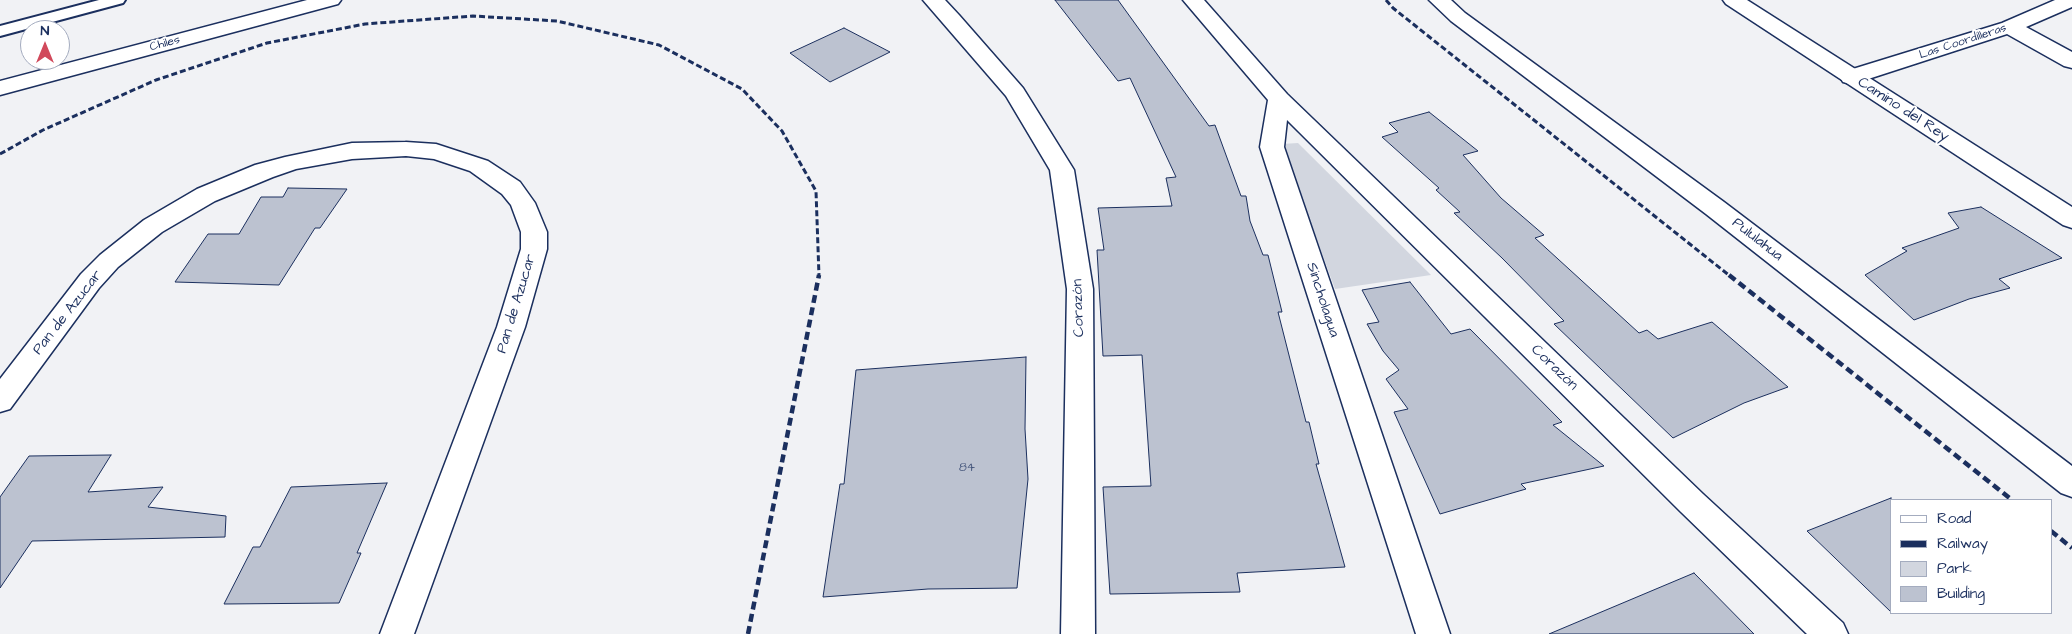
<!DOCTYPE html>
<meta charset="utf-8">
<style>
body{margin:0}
#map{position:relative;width:2072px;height:634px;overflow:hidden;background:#f1f2f5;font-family:"Architects Daughter",sans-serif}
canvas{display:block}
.legend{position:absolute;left:1890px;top:499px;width:162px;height:115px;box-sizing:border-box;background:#fff;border:1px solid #a4acbf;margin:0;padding:6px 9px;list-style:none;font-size:15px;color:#1b2f5e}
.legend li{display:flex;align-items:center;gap:10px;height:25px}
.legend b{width:25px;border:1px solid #a4acbf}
.north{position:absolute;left:20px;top:20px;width:50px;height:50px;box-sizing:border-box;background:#fff;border:1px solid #a4acbf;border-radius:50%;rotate:0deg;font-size:14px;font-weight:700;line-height:20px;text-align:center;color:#1b2f5e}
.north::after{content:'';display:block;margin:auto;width:18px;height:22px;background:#d1495b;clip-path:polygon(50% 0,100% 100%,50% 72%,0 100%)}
</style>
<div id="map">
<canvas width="2072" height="634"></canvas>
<ul class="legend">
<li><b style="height:6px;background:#fff"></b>Road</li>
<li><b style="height:6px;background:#1b2f5e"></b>Railway</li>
<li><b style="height:14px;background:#d2d6df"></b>Park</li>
<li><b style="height:14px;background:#bcc2d0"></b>Building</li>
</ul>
<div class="north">N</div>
</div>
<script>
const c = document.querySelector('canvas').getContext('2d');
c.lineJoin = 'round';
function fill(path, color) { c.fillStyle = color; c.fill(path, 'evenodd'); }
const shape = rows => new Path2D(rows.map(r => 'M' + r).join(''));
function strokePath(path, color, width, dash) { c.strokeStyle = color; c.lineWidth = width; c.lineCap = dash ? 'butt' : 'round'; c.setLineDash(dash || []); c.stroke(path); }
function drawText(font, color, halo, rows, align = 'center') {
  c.font = font + ' "Architects Daughter",sans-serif'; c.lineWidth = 4; c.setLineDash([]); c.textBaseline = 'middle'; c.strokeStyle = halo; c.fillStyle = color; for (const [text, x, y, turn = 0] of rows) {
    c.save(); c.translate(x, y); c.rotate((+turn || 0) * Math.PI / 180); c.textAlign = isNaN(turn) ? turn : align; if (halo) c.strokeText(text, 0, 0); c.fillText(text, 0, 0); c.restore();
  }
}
fill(shape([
 [1298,143,1431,275,1335,289,1282,144]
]), '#d2d6df');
const building = shape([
 [1055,0,1118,0,1209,126,1215,125,1241,196,1246,196,1250,221,1263,255,1268,255,1282,312,1278,312,1306,422,1309,422,1319,464,1316,464,1345,567,1237,573,1240,592,1110,594,1103,487,1151,486,1142,355,1103,356,1097,250,1104,250,1098,208,1172,206,1166,178,1176,177,1130,78,1118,81,1055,0],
 [844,28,890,52,830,82,790,53,844,28],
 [1429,112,1478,151,1463,155,1501,198,1544,235,1535,238,1639,333,1647,330,1658,339,1712,322,1788,387,1744,403,1673,438,1554,324,1564,321,1502,258,1454,213,1460,212,1436,190,1439,188,1382,137,1398,132,1389,123,1429,112],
 [288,188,347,189,320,228,315,228,279,285,175,282,208,234,239,234,261,197,283,197,288,188],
 [1981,207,2062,258,1999,279,2010,288,1969,299,1914,320,1865,275,1907,251,1902,248,1959,228,1948,213,1981,207],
 [1410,282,1451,334,1470,329,1562,422,1553,425,1604,466,1521,484,1526,489,1440,514,1394,412,1408,409,1386,379,1399,370,1383,351,1367,324,1379,322,1362,290,1410,282],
 [1026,357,1025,429,1028,479,1017,588,928,589,823,597,840,484,844,484,856,370,1026,357],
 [111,455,88,492,163,487,148,507,226,516,225,537,32,541,0,588,0,497,29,456,111,455],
 [387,483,357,553,361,553,339,603,224,604,253,547,260,547,291,487,387,483],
 [1891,498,1891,612,1807,531,1891,498],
 [1694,573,1754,634,1549,634,1694,573]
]);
fill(building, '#bcc2d0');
strokePath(building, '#1b2f5e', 1);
const lane = shape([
 [99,0,125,0,123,3,0,36,0,26,99,0]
]);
const street = shape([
 [307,0,341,0,338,4,0,95,0,81,307,0],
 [923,0,945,0,959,15,1023,88,1074,170,1093,289,1095,634,1061,634,1067,289,1050,170,1006,96,923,0],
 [1183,0,1204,0,1287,94,1703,494,1843,623,1848,634,1807,634,1681,512,1287,120,1284,147,1450,634,1416,634,1260,147,1268,100,1183,0],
 [1429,0,1451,0,1465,13,1724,202,2072,466,2072,497,2061,493,1706,214,1451,21,1429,0],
 [2055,0,2072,0,2072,7,2026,27,2072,52,2072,68,2064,66,2007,34,1859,82,1851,84,1843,82,1840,77,1843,72,2002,23,2055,0],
 [406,142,436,144,488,161,520,182,535,203,547,232,547,249,525,327,414,634,380,634,497,327,521,249,521,232,511,205,502,194,470,171,434,159,406,156,352,159,296,169,273,177,215,201,162,232,118,267,99,288,10,409,0,412,0,379,81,274,100,255,144,220,197,189,255,165,285,157,352,143,406,142]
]);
const secondary = shape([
 [1723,0,1747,0,2072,207,2072,228,2063,225,1726,4,1723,0]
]);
strokePath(lane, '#1b2f5e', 4);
strokePath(street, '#1b2f5e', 3);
strokePath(secondary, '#1b2f5e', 3);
fill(lane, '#fff');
fill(street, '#fff');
fill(secondary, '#fff');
strokePath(shape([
 [1386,0,1393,8,1730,276],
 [0,154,43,130,156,80,267,43,365,24,473,16,557,21,659,45,742,89,782,131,816,191,819,276]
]), '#1b2f5e', 3, [6, 3]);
strokePath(shape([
 [1729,275,2012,500],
 [2051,531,2072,548],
 [748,634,819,275]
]), '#1b2f5e', 4.5, [8, 4.5]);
drawText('12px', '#1b2f5e', '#fff', [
 ["Las Coordilleras",1963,42,-18],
 ["Chiles",165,44,-15]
]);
drawText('12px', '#43547a', null, [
 ["84",967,468]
]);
drawText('15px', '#1b2f5e', '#fff', [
 ["Camino del Rey",1903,110,33],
 ["Pululahua",1757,240,38],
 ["Sincholagua",1322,300,72],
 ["Pan de Azucar",517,304,-73],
 ["Corazón",1079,308,-92],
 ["Pan de Azucar",68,313,-52],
 ["Corazón",1554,368,44]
]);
</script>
